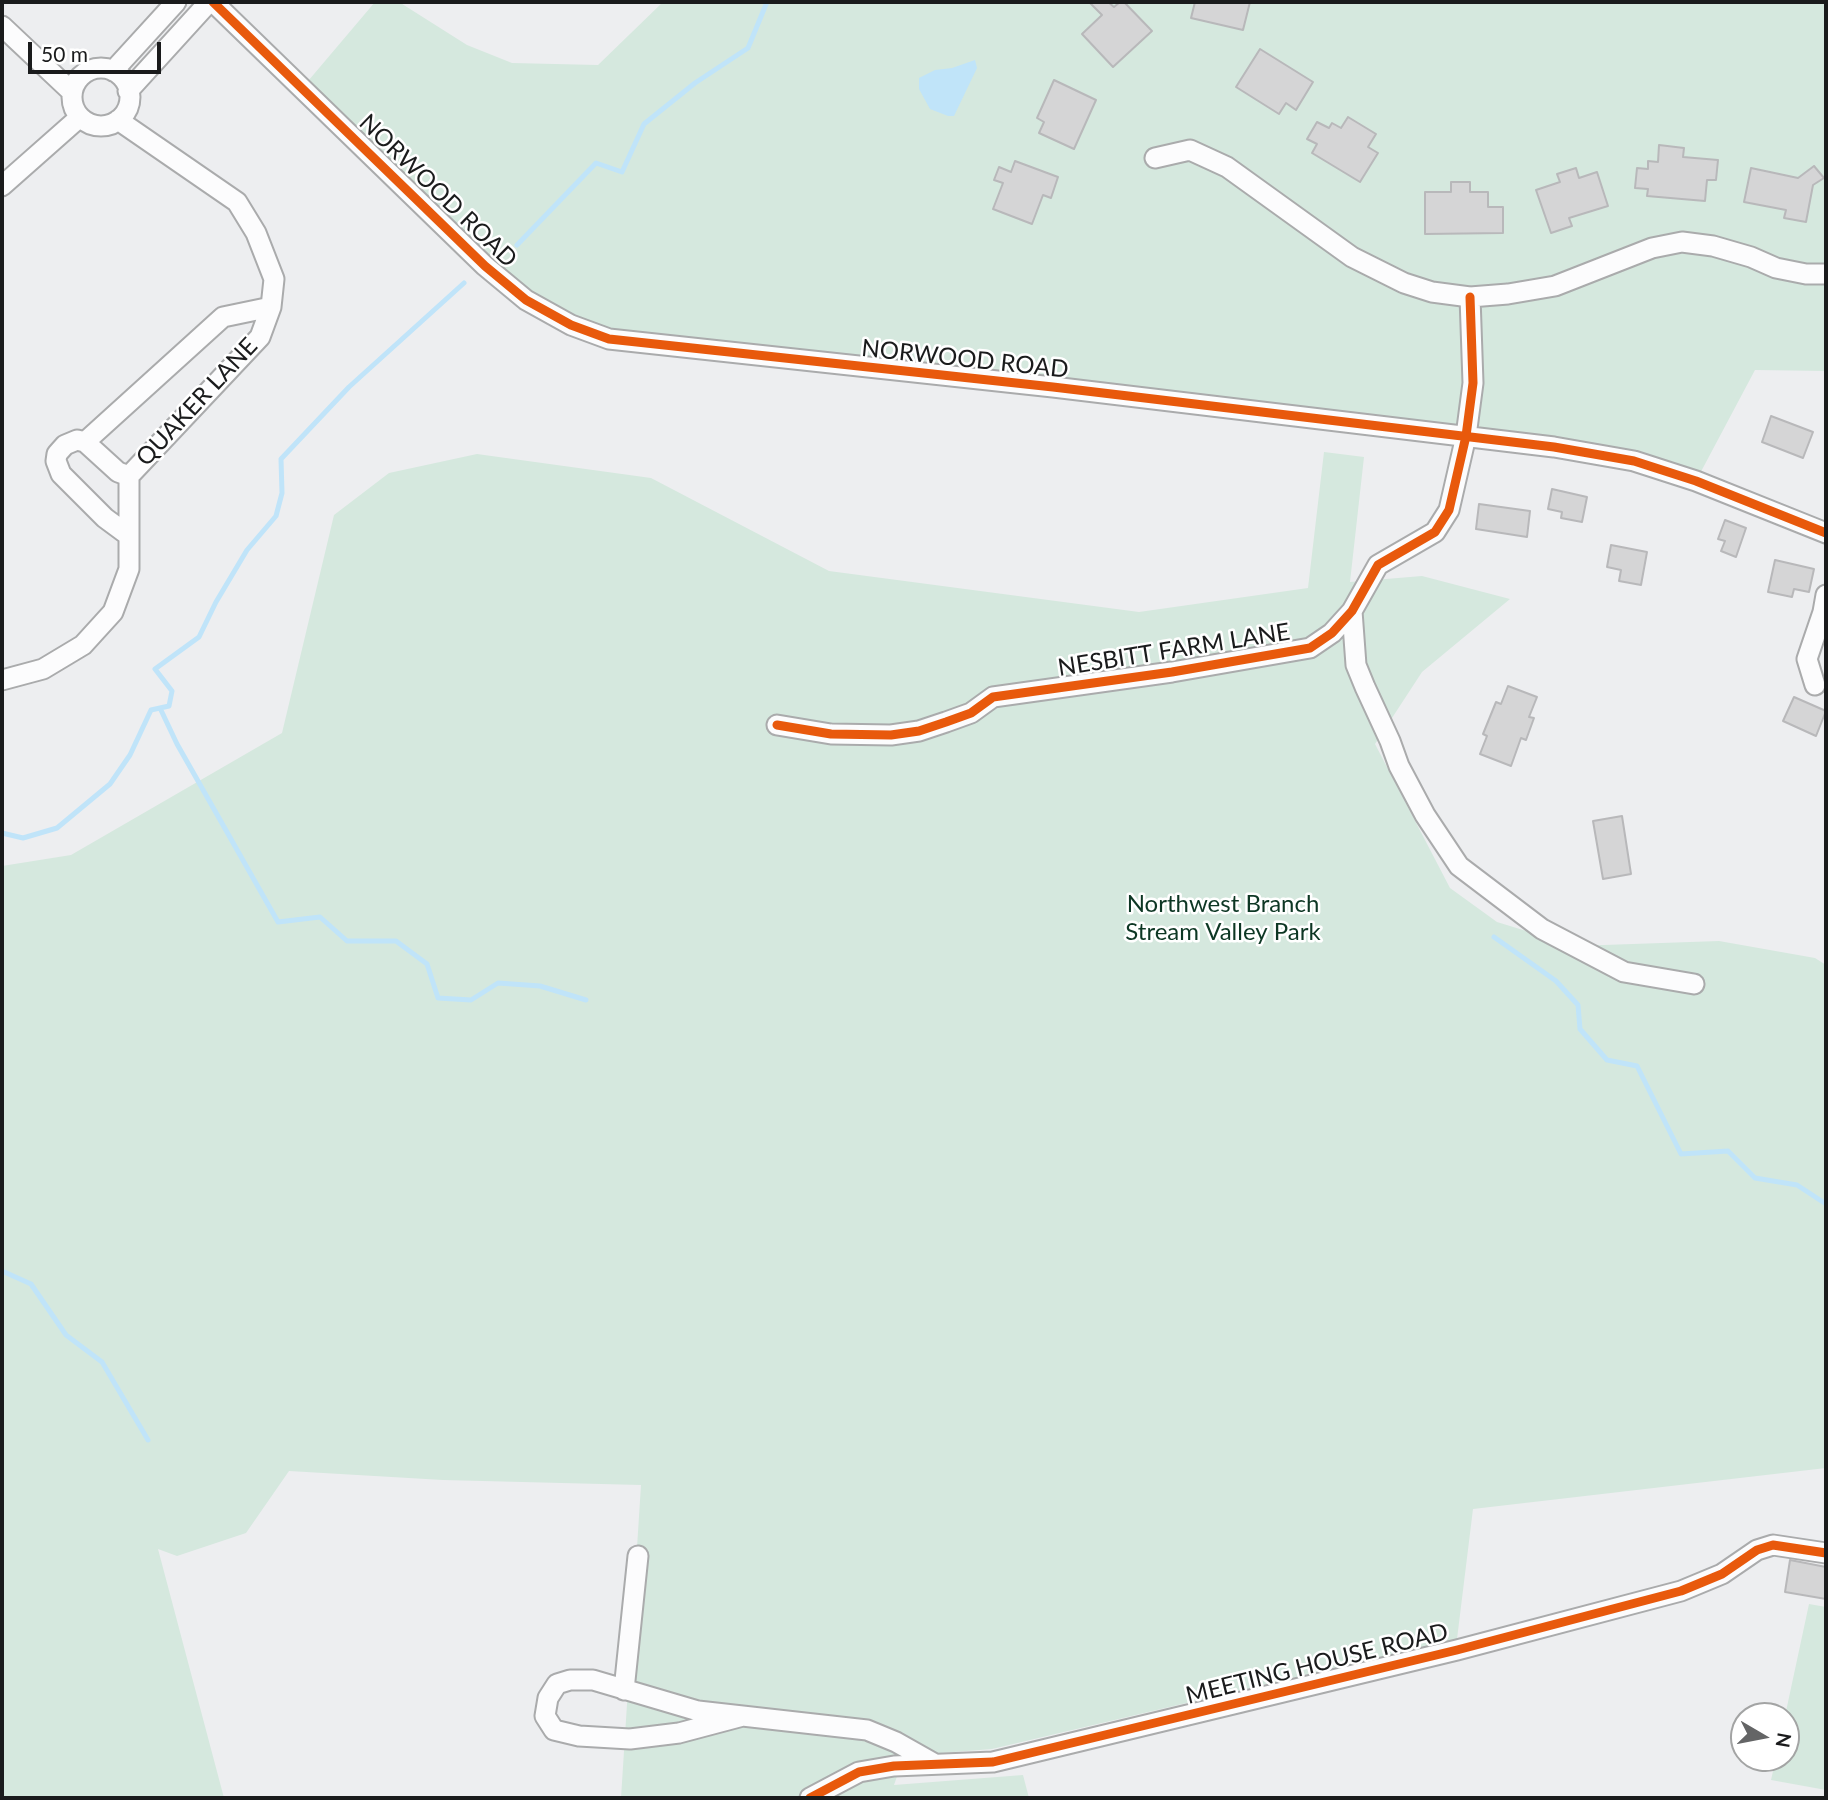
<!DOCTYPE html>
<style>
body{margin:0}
#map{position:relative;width:1828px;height:1800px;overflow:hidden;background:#edeef0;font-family:Lato,sans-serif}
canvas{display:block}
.frame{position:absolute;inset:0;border:4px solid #1a1b1c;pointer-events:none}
.north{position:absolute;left:1730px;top:1702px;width:70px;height:70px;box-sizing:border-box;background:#fff;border:2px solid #a3a4a4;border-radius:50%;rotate:100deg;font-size:19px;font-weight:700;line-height:28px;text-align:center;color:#1a1b1c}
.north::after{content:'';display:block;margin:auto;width:24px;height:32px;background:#646566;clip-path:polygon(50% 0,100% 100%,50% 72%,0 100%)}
.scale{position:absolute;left:28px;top:42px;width:133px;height:32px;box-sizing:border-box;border:4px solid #1a1b1c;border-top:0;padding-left:9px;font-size:21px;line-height:24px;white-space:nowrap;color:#1a1b1c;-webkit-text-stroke:5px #fff;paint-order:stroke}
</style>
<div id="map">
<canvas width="1828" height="1800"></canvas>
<div class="frame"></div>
<div class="north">N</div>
<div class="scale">50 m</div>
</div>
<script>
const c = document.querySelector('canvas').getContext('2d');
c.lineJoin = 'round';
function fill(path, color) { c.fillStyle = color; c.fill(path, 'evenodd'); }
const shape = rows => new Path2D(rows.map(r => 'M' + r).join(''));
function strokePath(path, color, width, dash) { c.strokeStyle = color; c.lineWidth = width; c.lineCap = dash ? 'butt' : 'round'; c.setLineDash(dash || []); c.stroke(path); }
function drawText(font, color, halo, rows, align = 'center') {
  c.font = font + ' Lato,sans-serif'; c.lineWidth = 5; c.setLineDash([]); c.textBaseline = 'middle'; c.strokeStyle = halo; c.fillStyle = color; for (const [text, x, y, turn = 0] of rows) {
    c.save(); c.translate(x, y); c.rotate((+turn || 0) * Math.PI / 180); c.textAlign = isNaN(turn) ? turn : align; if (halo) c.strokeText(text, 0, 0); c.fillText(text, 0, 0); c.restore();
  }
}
fill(shape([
 [375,2,399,2,467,45,512,63,598,65,663,2,1826,2,1826,371,1755,370,1696,481,1634,461,609,339,526,300,303,87],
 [1324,452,1364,457,1350,582,1422,576,1510,599,1422,672,1375,744,1450,888,1497,922,1575,946,1719,941,1815,958,1826,965,1826,1468,1473,1509,1457,1639,992,1749,904,1756,894,1785,1023,1775,1029,1798,621,1798,641,1485,443,1480,289,1471,246,1533,177,1556,158,1549,224,1798,2,1798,2,866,71,855,282,733,334,515,389,473,477,454,651,478,829,571,1139,612,1308,588],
 [1809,1604,1826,1607,1826,1790,1771,1780,1776,1758,1786,1758,1785,1716]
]), '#d5e8de');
fill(shape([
 [975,60,977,68,954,116,948,116,930,109,919,89,919,78,935,70,952,68]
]), '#c0e4f9');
strokePath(shape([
 [517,245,596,163,622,172,644,124,695,83,748,48,767,2],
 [160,708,177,744,278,922,320,917,347,941,396,941,427,964,438,998,471,1000,498,983,540,986,586,1000],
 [2,833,23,838,57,828,110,784,130,755,151,710,169,706,172,691,155,669,199,637,216,602,247,550,276,516,282,493,281,459,349,387,464,283],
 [1494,937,1556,981,1578,1005,1580,1029,1607,1060,1637,1066,1681,1154,1728,1151,1755,1178,1797,1185,1826,1204],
 [2,1271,31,1284,66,1335,102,1362,148,1440]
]), '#c0e4f9', 5);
const building = shape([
 [1089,2,1108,2,1114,7,1120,2,1124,2,1152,31,1113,67,1082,34,1102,15,1089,2],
 [1195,2,1250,2,1243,30,1191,18,1195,2],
 [1260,49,1313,82,1296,110,1286,103,1279,114,1236,87,1260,49],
 [1054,80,1096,100,1074,149,1039,133,1044,122,1037,118,1054,80],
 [1348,117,1376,134,1368,147,1378,153,1360,182,1312,153,1317,144,1307,139,1317,122,1329,128,1332,123,1341,128,1348,117],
 [1659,145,1684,148,1683,157,1718,160,1716,180,1707,180,1705,201,1647,196,1648,189,1635,188,1637,168,1648,169,1648,161,1658,162,1659,145],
 [1015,161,1058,177,1051,198,1043,195,1032,224,993,209,1003,183,994,180,999,167,1011,172,1015,161],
 [1814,166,1824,178,1813,185,1806,222,1784,218,1786,210,1744,202,1751,168,1798,178,1814,166],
 [1576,168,1579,178,1597,172,1608,206,1569,218,1572,226,1551,233,1536,190,1560,182,1557,174,1576,168],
 [1451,182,1470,182,1470,192,1488,192,1488,207,1503,207,1503,233,1425,234,1425,192,1451,192,1451,182],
 [1771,416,1813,432,1803,458,1762,442,1771,416],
 [1552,489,1587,497,1582,522,1561,518,1562,512,1548,509,1552,489],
 [1479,504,1530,511,1527,537,1476,529,1479,504],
 [1725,520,1746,528,1736,557,1721,551,1725,541,1718,539,1725,520],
 [1611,545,1647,552,1641,585,1619,581,1621,570,1607,567,1611,545],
 [1775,560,1814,569,1809,592,1794,589,1792,597,1768,592,1775,560],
 [1508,686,1537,697,1529,717,1534,718,1526,740,1521,738,1511,766,1480,754,1487,736,1483,734,1496,702,1501,704,1508,686],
 [1794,697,1826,711,1816,736,1783,721,1794,697],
 [1622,816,1631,874,1603,879,1593,821,1622,816],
 [1790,1560,1826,1567,1826,1599,1785,1592,1790,1560]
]);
fill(building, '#d5d5d6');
strokePath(building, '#b8b8ba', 2);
const minor = shape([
 [213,2,485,266,526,300,571,325,609,339,1053,387,1554,447,1634,461,1696,481,1826,533],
 [2,26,72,92],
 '72 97a29 29 0 1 1 58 0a29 29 0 1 1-58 0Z',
 [113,71,176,2],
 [128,91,209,2],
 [1155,158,1190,150,1227,167,1352,257,1404,283,1432,292,1470,297,1508,294,1555,286,1652,248,1682,242,1713,246,1751,257,1776,268,1806,274,1826,274],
 [2,186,80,117],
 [85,442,223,317,271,307],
 [128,535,105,518,61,474,56,461,57,454,65,445,77,440,85,442,118,472,129,476],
 [1352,611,1356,665,1365,687,1390,741,1399,766,1425,815,1459,866,1542,929,1624,972,1694,984],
 [2,680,43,669,83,645,113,612,129,569,129,476,260,337,271,307,274,279,256,233,237,202,118,120],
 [1815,685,1807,659,1823,612,1826,595],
 [777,725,831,734,891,735,919,731,946,722,971,713,993,697,1172,672,1310,648,1332,633,1352,611,1378,565,1435,532,1449,510,1466,436,1473,383,1470,297],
 [624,1690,638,1556],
 [743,1716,679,1733,630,1739,579,1736,554,1730,545,1716,548,1698,557,1684,570,1680,593,1680,698,1711,867,1730,896,1742,935,1764],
 [810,1798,859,1772,894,1766,993,1762,1457,1650,1681,1591,1722,1574,1757,1550,1773,1545,1826,1553]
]);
strokePath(minor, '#aaabac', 23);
strokePath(minor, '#fcfcfd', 19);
strokePath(shape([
 [213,2,485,266,526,300,571,325,609,339,1053,387,1554,447,1634,461,1696,481,1826,533],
 [777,725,831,734,891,735,919,731,946,722,971,713,993,697,1172,672,1310,648,1332,633,1352,611,1378,565,1435,532,1449,510,1466,436,1473,383,1470,297],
 [810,1798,859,1772,894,1766,993,1762,1457,1650,1681,1591,1722,1574,1757,1550,1773,1545,1826,1553]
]), '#e8590c', 9);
drawText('24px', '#1a1b1c', '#fff', [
 ["NORWOOD ROAD",438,191,44],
 ["NORWOOD ROAD",965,359,6],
 ["QUAKER LANE",197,402,-47],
 ["NESBITT FARM LANE",1174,650,-9],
 ["MEETING HOUSE ROAD",1317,1664,-14]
]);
drawText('24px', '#0d3724', '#fff', [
 ["Northwest Branch",1223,904],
 ["Stream Valley Park",1223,932]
]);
</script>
